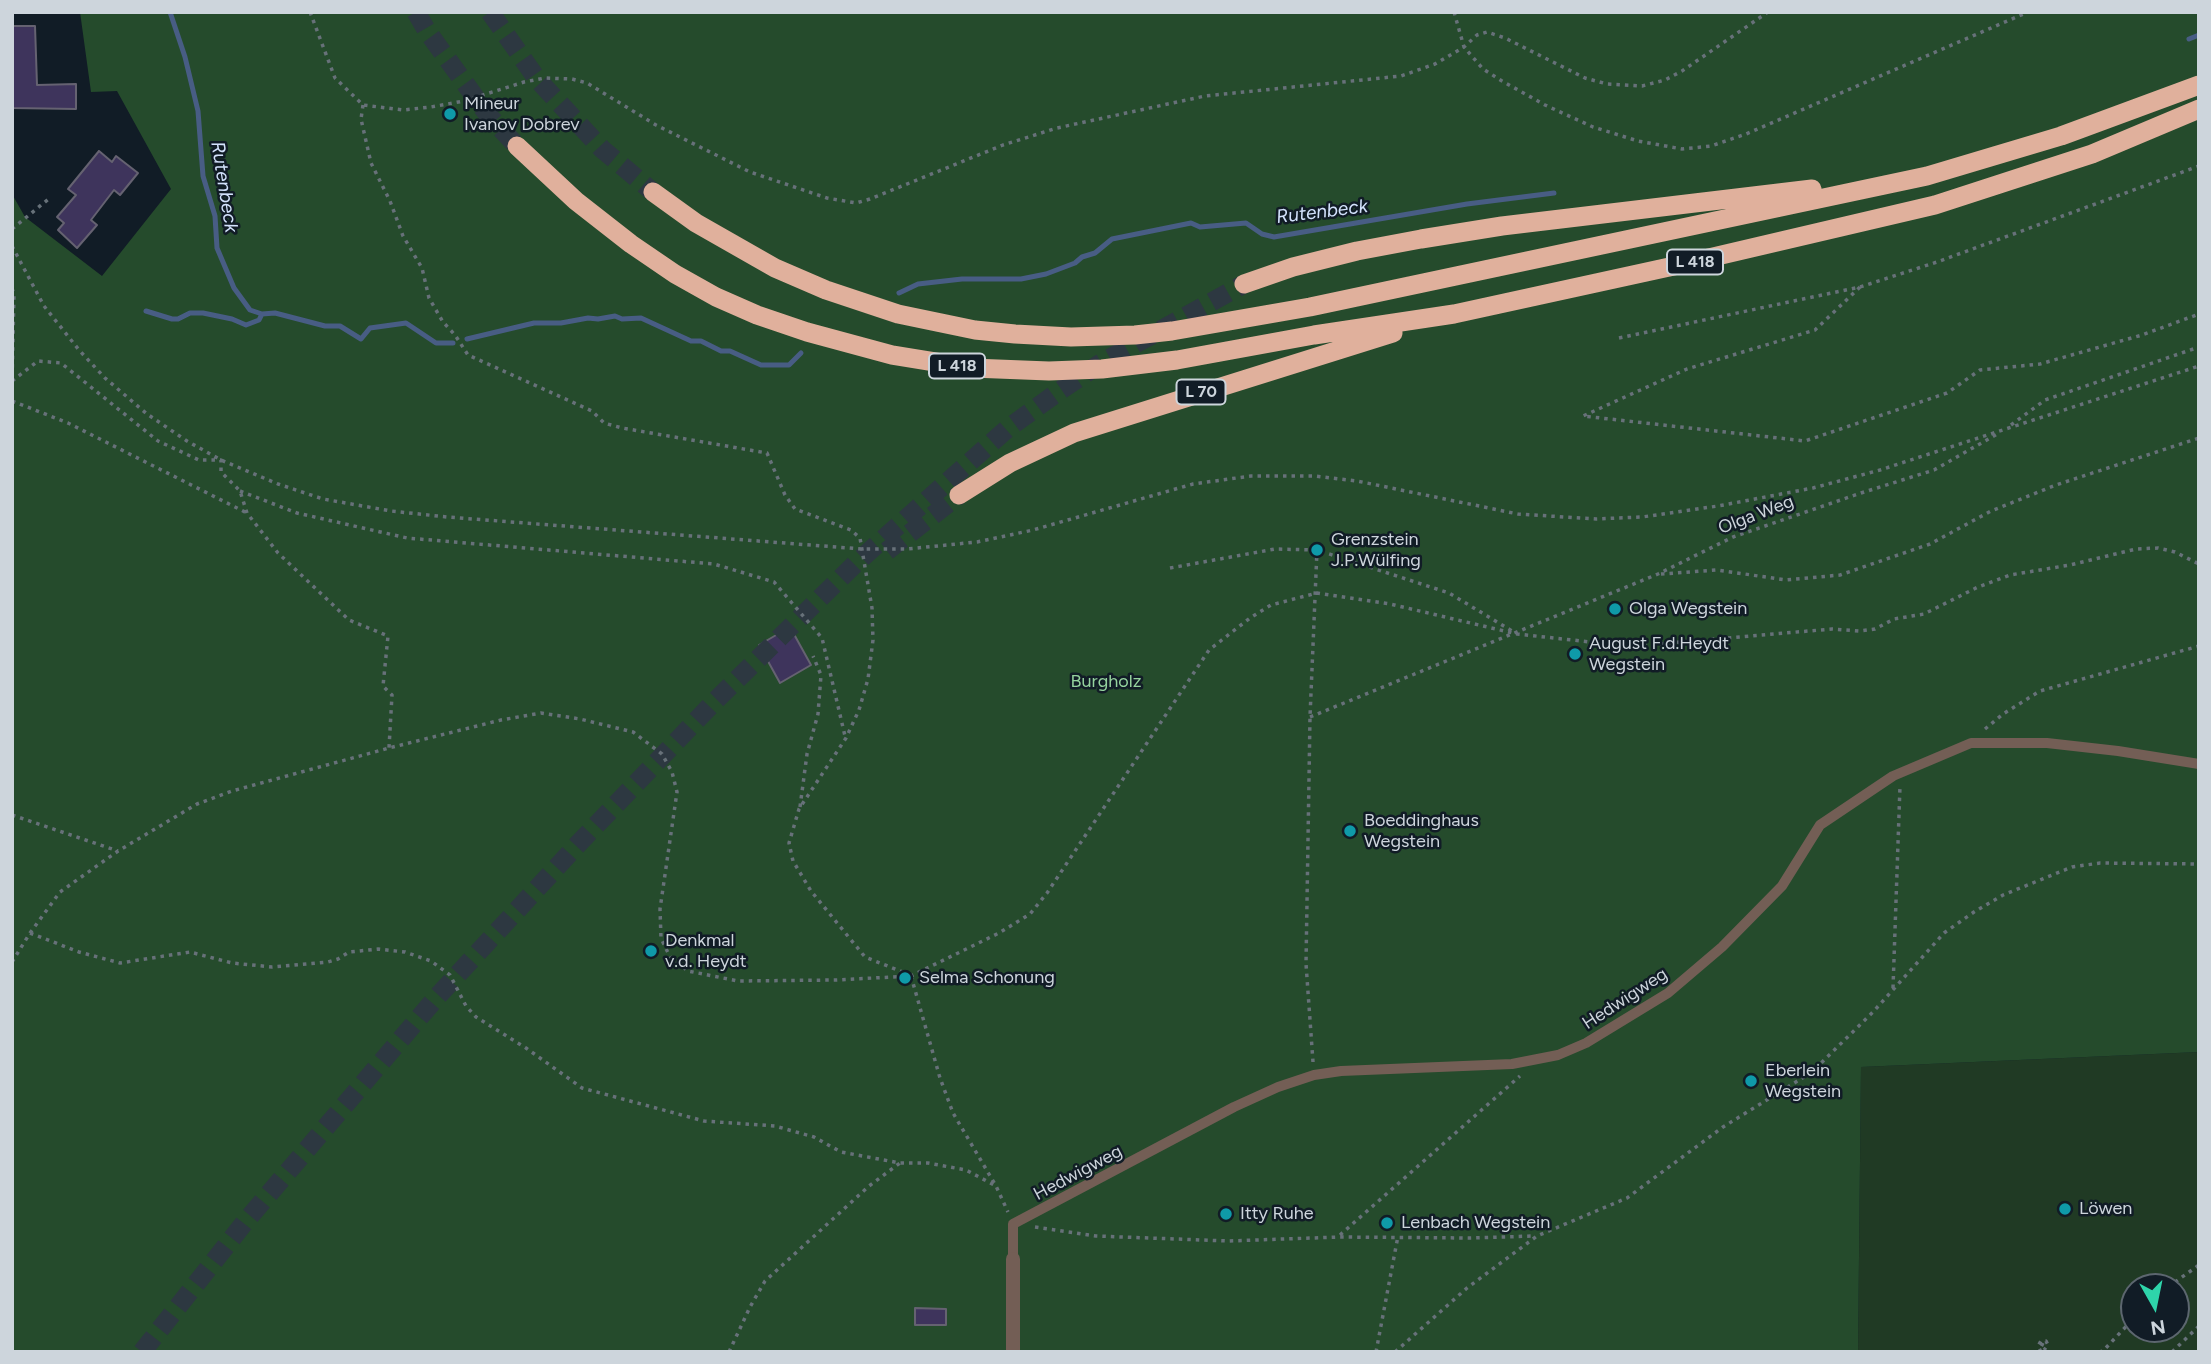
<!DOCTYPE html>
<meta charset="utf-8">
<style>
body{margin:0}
#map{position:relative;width:2211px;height:1364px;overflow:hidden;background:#111c26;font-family:Figtree,sans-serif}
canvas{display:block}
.frame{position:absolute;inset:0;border:14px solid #cdd5dc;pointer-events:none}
.north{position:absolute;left:2120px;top:1273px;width:70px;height:70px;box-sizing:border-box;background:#111c26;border:2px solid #5c666f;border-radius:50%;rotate:171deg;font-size:19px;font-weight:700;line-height:28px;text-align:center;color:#cdd5dc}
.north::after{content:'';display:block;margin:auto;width:24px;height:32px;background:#2ed4aa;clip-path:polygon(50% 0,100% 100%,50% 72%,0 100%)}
</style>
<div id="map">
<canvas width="2211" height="1364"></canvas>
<div class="frame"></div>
<div class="north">N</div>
</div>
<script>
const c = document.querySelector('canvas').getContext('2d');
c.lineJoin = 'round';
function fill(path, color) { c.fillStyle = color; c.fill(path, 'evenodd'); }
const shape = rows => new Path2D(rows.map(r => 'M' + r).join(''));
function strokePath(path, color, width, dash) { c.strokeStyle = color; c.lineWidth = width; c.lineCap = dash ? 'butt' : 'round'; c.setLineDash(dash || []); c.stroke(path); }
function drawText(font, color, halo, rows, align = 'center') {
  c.font = font + ' Figtree,sans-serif'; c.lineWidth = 5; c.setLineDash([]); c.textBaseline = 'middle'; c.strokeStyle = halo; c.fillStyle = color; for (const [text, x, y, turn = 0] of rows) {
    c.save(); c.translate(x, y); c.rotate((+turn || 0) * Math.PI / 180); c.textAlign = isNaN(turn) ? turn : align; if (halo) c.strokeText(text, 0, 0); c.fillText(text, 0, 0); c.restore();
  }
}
fill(shape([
 [2199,1052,2199,1352,1858,1352,1861,1067],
 [2134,1287,2176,1287,2176,1329,2134,1329]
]), '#203a24');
fill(shape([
 [80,12,2199,12,2199,1052,1861,1067,1858,1352,12,1352,12,194,25,217,102,276,171,189,117,91,91,92]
]), '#254b2c');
strokePath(shape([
 [170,12,185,57,198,111,203,176,215,216,217,248,234,288,250,310,262,314,275,313,325,326,340,326,361,339,370,328,406,323,436,343,453,343],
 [2189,39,2199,35],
 [899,293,918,284,962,279,1021,279,1046,274,1075,263,1082,257,1095,253,1112,239,1191,223,1200,227,1246,223,1262,234,1274,237,1467,204,1554,193],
 [146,311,172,319,178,319,190,313,203,313,232,319,246,325,259,320,262,314],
 [467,339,534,323,561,323,588,318,598,319,615,316,622,319,641,318,691,341,701,341,721,351,730,351,761,365,789,365,801,353]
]), '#485d84', 5);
const building = shape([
 [12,26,35,26,37,85,76,84,76,109,12,108,12,26],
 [99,151,112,162,116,156,138,173,120,195,114,190,91,220,97,225,77,248,58,230,64,223,57,217,76,195,68,189,99,151],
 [790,627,811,665,780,683,759,645,790,627],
 [915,1308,946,1309,946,1325,915,1325,915,1308]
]);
fill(building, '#3e345c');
strokePath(building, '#656271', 2);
strokePath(shape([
 [416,12,427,31,488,115,517,146],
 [490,12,537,79,602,149,653,192],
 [887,551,959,495],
 [142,1352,245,1222,436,998,579,843,714,702,855,564,1007,429,1058,392,1101,363,1244,284]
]), '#2d3841', 19, [19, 10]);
strokePath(shape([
 [310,12,335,78,363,105,403,110,431,107,464,101,524,82,545,78,572,79,587,83,656,125,750,172,827,198,856,203,870,199,1003,145,1057,128,1205,96,1401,76,1435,64,1464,47,1477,35,1487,32,1505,38,1585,78,1607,84,1642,86,1665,80,1682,71,1768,12],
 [1454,12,1464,47,1483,69,1502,81,1545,105,1593,127,1638,141,1682,149,1711,146,1746,134,2028,12],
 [363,105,361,119,371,163,390,201,403,236,422,268,429,298,443,322,455,335,468,355,592,411,604,423,622,428,767,453,785,495,795,509,851,530,860,538,872,608,873,640,868,679,859,710,846,738,799,809,789,843,793,861,811,891,865,957,910,975],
 [12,229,51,197],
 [12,246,44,306,79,350,105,378,147,414,187,441,221,460,278,484,323,499,391,511,447,517,862,549,907,549,977,542,1033,530,1193,484,1251,476,1315,476,1357,481,1518,514,1596,519,1642,517,1718,506,1813,488,1880,470,2199,366],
 [1860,287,1815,330,1687,369,1583,416,1805,441,1947,393,1980,370,2040,364,2142,335,2199,314],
 [12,288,14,295,12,385],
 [1619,338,1860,287,1937,262,2199,166],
 [12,381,38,361,61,363,158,441,199,460,221,460,221,472,240,491,247,513,278,553,349,620,388,636,383,686,392,695,389,748],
 [12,401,68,423,247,513],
 [2011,425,2045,400,2199,347],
 [240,491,297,513,407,538,714,564,774,582,822,638,845,736],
 [1170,568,1275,549,1317,550,1449,593,1512,631],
 [1661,574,1717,570,1786,580,1840,575,1930,544,1991,511,2056,485,2199,438],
 [1310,717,1658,574,1733,537,1861,493,1934,470,1999,433],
 [1985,729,2003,714,2040,691,2199,646],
 [800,807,807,754,818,714,821,675,813,656],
 [12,815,118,851],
 [30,933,79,952,120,963,190,952,232,963,272,967,328,962,338,959,349,952,378,949,405,952,431,961,450,975,466,1006,476,1017,526,1048,582,1088,704,1121,775,1126,814,1137,841,1152,900,1163,928,1163,966,1170,996,1186],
 [12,962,30,933,60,892,118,851,197,804,232,791,389,748,501,720,541,713,580,719,633,732,662,754,672,772,677,792,660,909,661,938,670,957,688,971,738,981,836,980,911,976,999,933,1030,914,1047,893,1209,650,1250,618,1271,605,1317,593,1390,604,1517,634,1618,645,1657,644,1832,629,1860,631,1875,629,1894,619,1924,614,1978,587,2010,575,2070,565,2136,549,2158,548,2175,552,2199,564],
 [911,976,940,1078,953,1113,996,1186,1008,1212],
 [1893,988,1900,786],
 [1313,1062,1306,964,1310,717,1317,550],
 [1035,1227,1096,1236,1229,1241,1339,1237,1470,1238,1534,1236],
 [1340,1235,1520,1076],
 [2168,1287,2199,1265],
 [2043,1343,2041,1347,2044,1350],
 [729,1352,750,1307,765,1281,869,1186,900,1163],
 [1376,1352,1398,1236],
 [1395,1352,1467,1288,1537,1236,1627,1198,1723,1127,1812,1072,1873,1012,1944,933,1974,912,2003,895,2072,867,2100,863,2199,864],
 [2041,1352,2038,1346,2041,1341,2046,1341,2048,1345,2044,1350],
 [2099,1352,2103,1351,2134,1318],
 [2172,1352,2199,1326]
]), '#677179', 3.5, [3.5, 5]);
strokePath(shape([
 [1013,1259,1013,1224,1234,1107,1278,1087,1314,1075,1341,1071,1512,1064,1558,1055,1586,1043,1668,993,1722,947,1782,886,1820,825,1893,776,1971,743,2047,743,2118,751,2199,764]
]), '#735e55', 10);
strokePath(shape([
 [1013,1352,1013,1259]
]), '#735e55', 14);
strokePath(shape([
 [517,146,576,201,631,244,675,274,716,297,757,315,807,332,892,355,972,368,1049,371,1102,369,1177,360,1314,335,1454,314,1683,264,1935,205,2092,154,2199,109],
 [653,192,696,223,775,268,826,290,898,314,975,330,1015,334,1071,337,1135,335,1172,331,1310,307,1927,176,2061,136,2199,85],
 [1244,284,1293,267,1357,251,1421,239,1502,226,1812,189],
 [959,495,1010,463,1074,433,1393,333]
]), '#e0b09c', 19);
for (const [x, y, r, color] of [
 [450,114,7,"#0f9aa8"],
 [1317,550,7,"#0f9aa8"],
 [1615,609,7,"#0f9aa8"],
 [1575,654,7,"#0f9aa8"],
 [1350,831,7,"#0f9aa8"],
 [651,951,7,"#0f9aa8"],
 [905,978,7,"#0f9aa8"],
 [1751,1081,7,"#0f9aa8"],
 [2065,1209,7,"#0f9aa8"],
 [1226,1214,7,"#0f9aa8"],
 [1387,1223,7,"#0f9aa8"]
]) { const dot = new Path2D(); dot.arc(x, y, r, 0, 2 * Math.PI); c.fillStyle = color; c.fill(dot); strokePath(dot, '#111c26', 2.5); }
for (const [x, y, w] of [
 [1695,262,56],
 [957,366,56],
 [1201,392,49]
]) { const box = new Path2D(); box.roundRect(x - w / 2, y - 12.5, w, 25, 5); c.fillStyle = '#111c26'; c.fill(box); strokePath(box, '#cdd5dc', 2); }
drawText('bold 16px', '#cdd5dc', null, [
 ["L 418",1695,262],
 ["L 418",957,366],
 ["L 70",1201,392]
]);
drawText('18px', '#cdd5dc', '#111c26', [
 ["Mineur",464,104],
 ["Ivanov Dobrev",464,125],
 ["Grenzstein",1331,540],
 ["J.P.Wülfing",1331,561],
 ["Olga Wegstein",1629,609],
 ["August F.d.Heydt",1589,644],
 ["Wegstein",1589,665],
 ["Boeddinghaus",1364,821],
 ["Wegstein",1364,842],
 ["Denkmal",665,941],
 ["v.d. Heydt",665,962],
 ["Selma Schonung",919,978],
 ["Eberlein",1765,1071],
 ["Wegstein",1765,1092],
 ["Löwen",2079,1209],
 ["Itty Ruhe",1240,1214],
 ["Lenbach Wegstein",1401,1223]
], 'left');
drawText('18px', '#cdd5dc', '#111c26', [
 ["Olga Weg",1756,515,-21],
 ["Hedwigweg",1625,999,-33],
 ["Hedwigweg",1078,1173,-28]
]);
drawText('18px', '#95d39e', '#111c26', [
 ["Burgholz",1106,682]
]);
drawText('italic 19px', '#d3e2fc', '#111c26', [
 ["Rutenbeck",224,187,81],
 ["Rutenbeck",1322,212,-7]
]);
</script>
